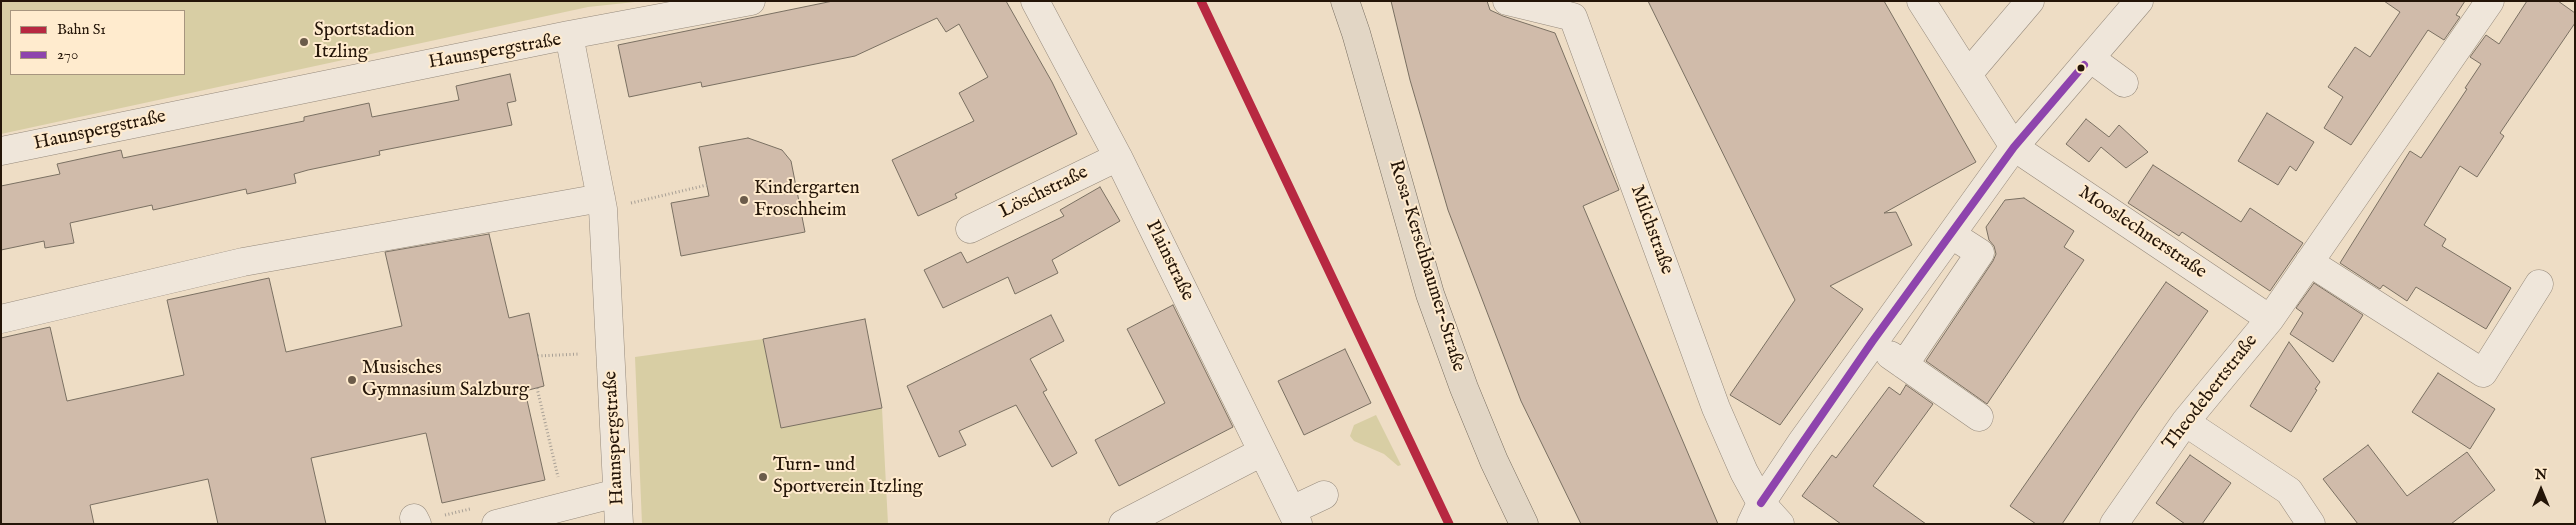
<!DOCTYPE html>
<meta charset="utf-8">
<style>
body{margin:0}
#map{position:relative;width:2576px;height:525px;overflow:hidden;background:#eeddc5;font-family:"IM FELL English",serif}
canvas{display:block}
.frame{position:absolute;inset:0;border:2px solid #241508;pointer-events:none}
.legend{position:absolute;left:10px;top:10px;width:175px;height:65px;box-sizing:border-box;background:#ffebce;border:1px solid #a7957f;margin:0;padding:6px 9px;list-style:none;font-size:15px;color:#241508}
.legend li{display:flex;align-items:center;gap:10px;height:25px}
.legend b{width:25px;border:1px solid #a7957f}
.north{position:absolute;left:2516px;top:465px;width:50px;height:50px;-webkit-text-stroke:4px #ffebce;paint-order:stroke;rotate:0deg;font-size:14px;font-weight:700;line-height:20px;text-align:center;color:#241508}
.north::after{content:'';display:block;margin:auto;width:18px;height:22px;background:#241508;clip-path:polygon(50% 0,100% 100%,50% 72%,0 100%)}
</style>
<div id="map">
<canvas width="2576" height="525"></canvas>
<div class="frame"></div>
<ul class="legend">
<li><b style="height:6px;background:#b72841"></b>Bahn S1</li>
<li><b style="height:6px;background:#8e44ad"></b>270</li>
</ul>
<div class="north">N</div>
</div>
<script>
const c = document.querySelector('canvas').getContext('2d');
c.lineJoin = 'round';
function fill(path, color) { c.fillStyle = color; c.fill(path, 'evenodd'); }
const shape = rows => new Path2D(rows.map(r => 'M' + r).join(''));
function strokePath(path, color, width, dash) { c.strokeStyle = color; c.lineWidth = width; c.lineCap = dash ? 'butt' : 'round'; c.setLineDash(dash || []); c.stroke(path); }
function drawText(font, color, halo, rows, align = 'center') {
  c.font = font + ' "IM FELL English",serif'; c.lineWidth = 4; c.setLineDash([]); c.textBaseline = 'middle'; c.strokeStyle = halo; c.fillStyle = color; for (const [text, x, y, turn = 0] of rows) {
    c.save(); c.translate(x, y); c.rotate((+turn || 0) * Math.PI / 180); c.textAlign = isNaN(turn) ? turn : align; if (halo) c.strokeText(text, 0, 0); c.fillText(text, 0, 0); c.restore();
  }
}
fill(shape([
 [1,1,644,1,588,7,1,134],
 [11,11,184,11,184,74,11,74],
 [763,339,781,427,882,408,888,524,642,524,635,357],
 [1376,415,1401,465,1398,466,1384,454,1354,441,1350,436,1354,425]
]), '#d8cea4');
const building = shape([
 [833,1,1006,1,1052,82,1077,134,955,194,957,198,918,216,892,160,974,121,959,93,988,77,959,24,946,32,937,18,855,56,702,87,701,82,629,97,618,45,833,1],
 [1391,1,1487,1,1490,10,1503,16,1555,33,1619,190,1583,206,1718,524,1581,524,1521,401,1448,210,1410,80,1391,1],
 [1648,1,1884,1,1976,162,1884,213,1896,212,1912,245,1830,286,1863,309,1780,425,1730,395,1795,300,1648,1],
 [2384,1,2465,1,2456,15,2460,17,2444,40,2428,30,2351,145,2324,128,2343,97,2328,87,2355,47,2370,57,2400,12,2384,1],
 [2527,1,2558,1,2575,13,2575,23,2500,133,2504,136,2477,177,2460,166,2424,225,2446,239,2442,246,2511,288,2486,329,2416,287,2407,301,2383,285,2380,289,2340,263,2410,151,2421,158,2467,89,2465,88,2481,64,2470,57,2486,35,2499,44,2527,1],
 [510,74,516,101,507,103,512,125,379,151,380,155,308,170,294,174,296,183,247,194,246,189,153,210,152,205,70,223,74,243,45,248,44,241,1,250,1,186,60,174,57,164,121,150,123,158,304,121,304,117,369,103,372,117,459,100,456,86,510,74],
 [2267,113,2314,142,2296,171,2290,166,2278,185,2238,161,2267,113],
 [2086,119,2109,137,2119,125,2148,152,2126,168,2101,147,2089,162,2066,144,2086,119],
 [748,138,782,150,791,161,805,232,681,256,671,203,709,196,699,147,748,138],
 [2153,165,2241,222,2250,208,2303,243,2270,291,2182,232,2179,236,2128,203,2153,165],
 [1100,187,1120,221,1052,260,1058,273,1015,294,1008,277,943,308,924,270,961,252,967,263,1064,216,1060,210,1100,187],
 [2024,198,2074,231,2064,247,2084,260,1987,404,1926,361,1993,261,1996,254,1994,246,1989,240,1986,227,2005,200,2024,198],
 [489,234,509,318,529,313,544,386,525,391,545,480,442,503,426,433,311,458,326,524,218,524,208,479,90,505,94,524,1,524,1,338,50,327,67,401,184,375,167,300,269,278,286,352,402,326,385,252,489,234],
 [2166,282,2208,311,2137,412,2062,524,2036,524,2010,506,2166,282],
 [2314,283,2363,315,2333,362,2290,334,2303,313,2296,308,2314,283],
 [1173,305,1233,427,1119,486,1095,440,1165,403,1127,329,1173,305],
 [1051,315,1064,341,1030,359,1047,390,1043,392,1077,453,1052,467,1016,405,959,431,966,445,939,457,907,386,1051,315],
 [865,319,882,408,781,428,763,339,865,319],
 [2289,342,2320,382,2315,389,2317,390,2291,432,2250,406,2289,342],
 [1345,349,1371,403,1304,435,1278,381,1345,349],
 [2438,373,2495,409,2470,449,2412,412,2438,373],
 [1906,385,1933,404,1873,486,1926,524,1841,524,1802,496,1832,455,1836,458,1889,387,1900,395,1906,385],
 [2368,445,2407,496,2467,452,2495,490,2451,524,2358,524,2323,479,2368,445],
 [2190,455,2231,483,2202,524,2185,524,2156,503,2190,455]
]);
fill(building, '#d0bbaa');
strokePath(building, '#7a7062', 1);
const minor = shape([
 [1035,1,1118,157,1298,524],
 [1507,1,1573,17,1716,408,1744,472,1761,503,1780,524],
 [1921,1,2014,147,2270,319],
 [569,35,751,1],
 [2090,58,2124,83],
 [1968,74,2030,1],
 [1,151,569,35,603,209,619,524],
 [970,229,1118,157],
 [2309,262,2483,373,2539,284],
 [1,319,243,262,601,198],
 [1890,355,1979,417],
 [1904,365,1980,253,1952,235],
 [2185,422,2289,491,2311,524],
 [1292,510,1324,495],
 [414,518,417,524],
 [496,524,617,493],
 [1123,524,1262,452],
 [1751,524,1761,503,1801,443,2014,147,2139,1],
 [2114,524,2185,422,2270,319,2490,1]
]);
const major = shape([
 [1345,1,1356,33,1430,294,1464,388,1494,461,1524,524]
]);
strokePath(minor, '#968a7c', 29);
strokePath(major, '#7a7062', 29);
strokePath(shape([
 [631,203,707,185],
 [538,356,580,354],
 [537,388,558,477],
 [445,515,470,509]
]), '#a79f95', 3, [1, 2.5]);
strokePath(minor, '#efe6da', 28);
strokePath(major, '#e2d6c5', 28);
strokePath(shape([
 [1761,503,1872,342,2014,147,2084,65]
]), '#8e44ad', 8);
strokePath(shape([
 [1201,1,1449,524]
]), '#b72841', 9);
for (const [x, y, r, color] of [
 [304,42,5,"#6b5b4a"],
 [2081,68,4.5,"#241508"],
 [744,200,5,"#6b5b4a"],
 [352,380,5,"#6b5b4a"],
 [763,477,5,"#6b5b4a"]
]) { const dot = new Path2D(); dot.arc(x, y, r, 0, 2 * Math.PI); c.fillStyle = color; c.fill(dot); strokePath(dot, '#ffebce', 2); }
drawText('19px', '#241508', '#ffebce', [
 ["Sportstadion",314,31],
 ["Itzling",314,53],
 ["Kindergarten",754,189],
 ["Froschheim",754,211],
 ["Musisches",362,369],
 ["Gymnasium Salzburg",362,391],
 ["Turn- und",773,466],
 ["Sportverein Itzling",773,488]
], 'left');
drawText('19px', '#241508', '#ffebce', [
 ["Haunspergstraße",495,52,-10],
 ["Haunspergstraße",100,131,-12],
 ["Löschstraße",1044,193,-26],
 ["Milchstraße",1651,230,70],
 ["Mooslechnerstraße",2142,233,34],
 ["Plainstraße",1169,261,64],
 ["Rosa-Kerschbaumer-Straße",1426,266,73],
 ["Theodebertstraße",2211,393,-52],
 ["Haunspergstraße",615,438,-93]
]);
</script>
